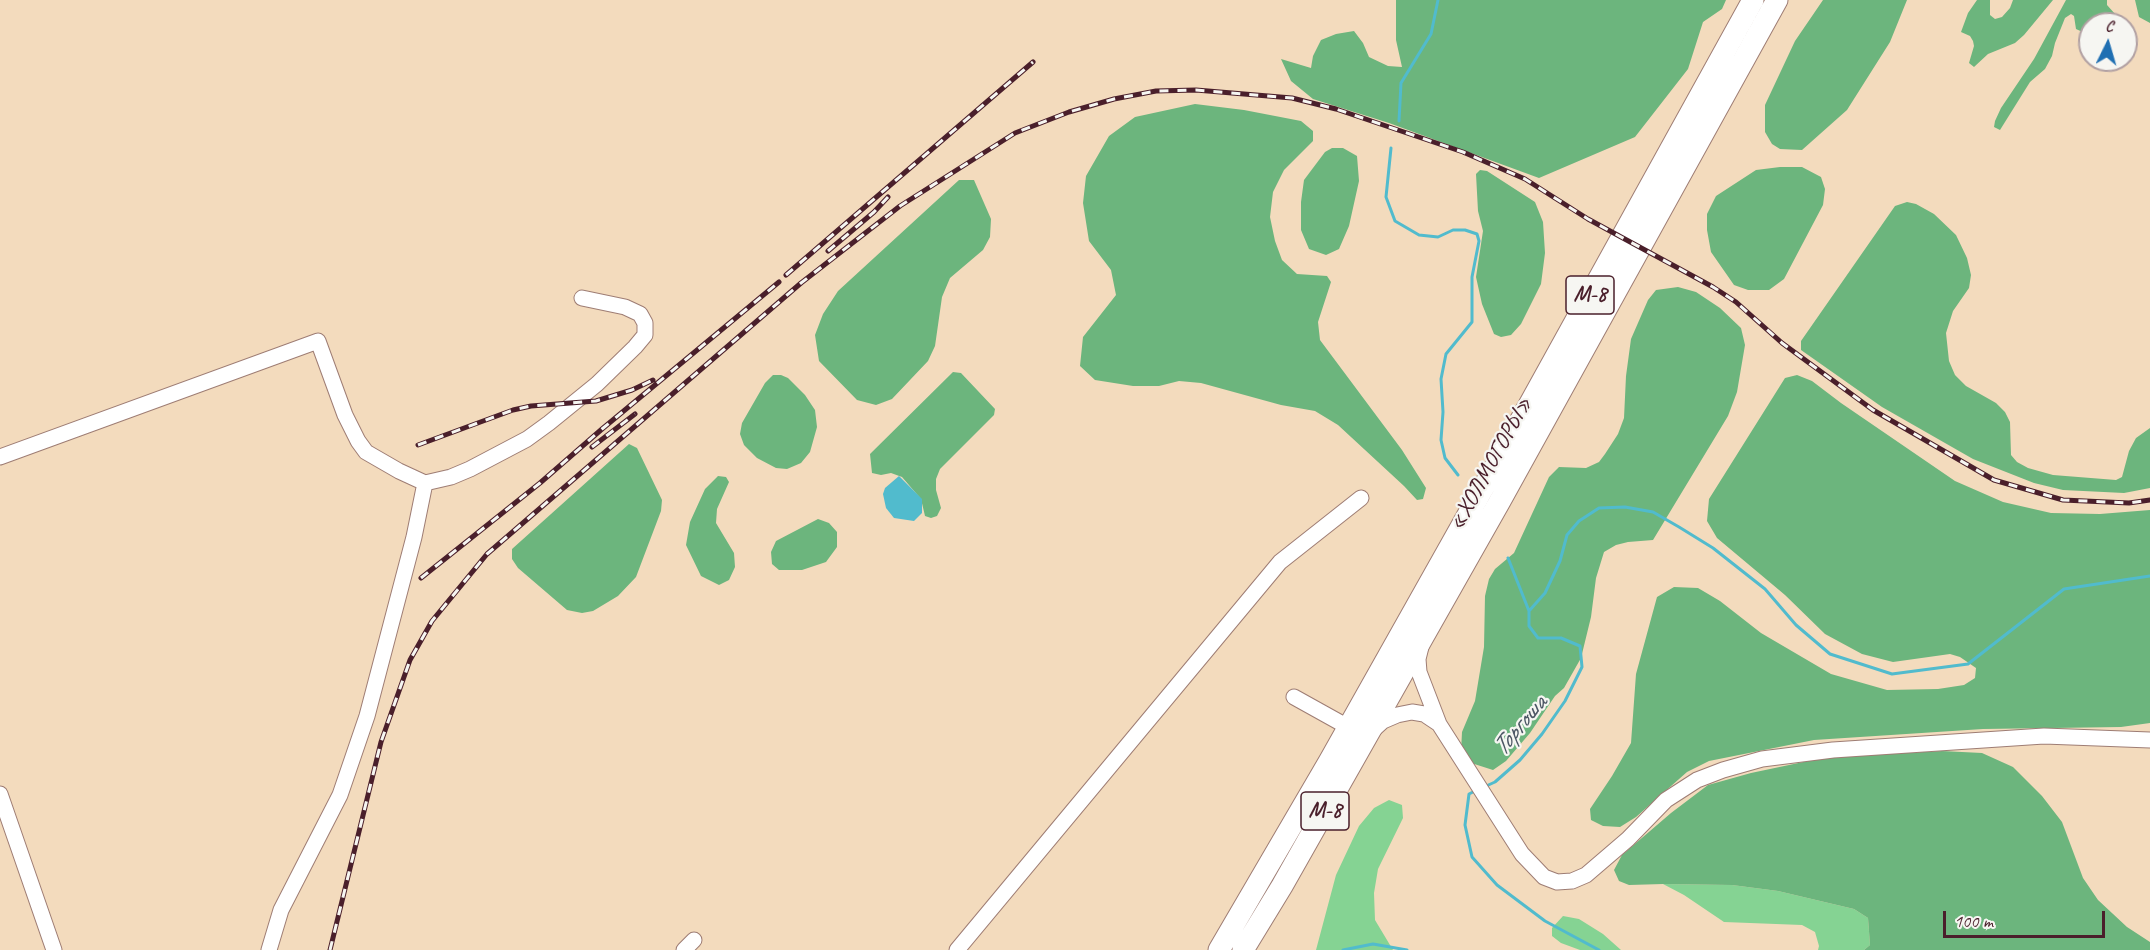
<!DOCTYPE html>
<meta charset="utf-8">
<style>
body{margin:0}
#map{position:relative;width:2150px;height:950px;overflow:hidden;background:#f3dbbd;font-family:Caveat,sans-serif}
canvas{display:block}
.north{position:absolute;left:2078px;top:12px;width:60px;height:60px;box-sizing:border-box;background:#f6f6f2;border:2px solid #b1a0a2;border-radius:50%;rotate:5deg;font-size:16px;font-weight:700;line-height:24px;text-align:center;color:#4a1f2b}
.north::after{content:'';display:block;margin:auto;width:21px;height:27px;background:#1f6fb2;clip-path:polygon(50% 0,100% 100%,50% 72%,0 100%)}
.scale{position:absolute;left:1943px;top:911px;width:162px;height:27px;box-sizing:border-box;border:3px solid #4a1f2b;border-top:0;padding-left:8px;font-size:18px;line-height:21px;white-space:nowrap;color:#4a1f2b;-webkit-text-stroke:4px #f6f6f2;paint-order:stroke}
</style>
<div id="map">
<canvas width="2150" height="950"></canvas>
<div class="north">С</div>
<div class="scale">100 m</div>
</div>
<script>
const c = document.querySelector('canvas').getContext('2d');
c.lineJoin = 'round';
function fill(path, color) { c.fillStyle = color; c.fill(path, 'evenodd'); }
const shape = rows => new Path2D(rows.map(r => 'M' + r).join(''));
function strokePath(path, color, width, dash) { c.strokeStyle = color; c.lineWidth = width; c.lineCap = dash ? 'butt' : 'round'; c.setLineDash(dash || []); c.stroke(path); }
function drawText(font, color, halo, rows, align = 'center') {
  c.font = font + ' Caveat,sans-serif'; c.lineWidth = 4.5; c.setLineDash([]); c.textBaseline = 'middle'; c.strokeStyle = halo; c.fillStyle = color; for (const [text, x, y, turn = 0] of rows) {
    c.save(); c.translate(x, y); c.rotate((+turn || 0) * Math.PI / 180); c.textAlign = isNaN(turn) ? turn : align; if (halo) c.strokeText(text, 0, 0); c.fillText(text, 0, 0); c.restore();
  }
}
fill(shape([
 [1389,800,1402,805,1403,818,1378,869,1374,893,1375,920,1393,950,1316,950,1336,875,1359,826,1374,808],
 [1663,884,1732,885,1778,891,1854,909,1868,918,1870,945,1864,950,1818,950,1819,946,1815,932,1802,925,1724,922,1684,895],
 [1563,916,1579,919,1603,934,1621,950,1580,950,1561,943,1552,936,1552,928]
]), '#85d393');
fill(shape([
 [1396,0,1726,0,1722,9,1703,22,1688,69,1635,137,1539,178,1389,123,1313,99,1291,81,1281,59,1311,68,1313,56,1321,40,1336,34,1354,31,1363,43,1369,57,1388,66,1402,67,1396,40],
 [1823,0,1907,0,1890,42,1847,110,1802,150,1780,149,1772,144,1765,132,1765,105,1795,41],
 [1977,0,1990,0,1990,15,1995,19,2002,17,2010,8,2013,0,2053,0,2024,35,2015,43,1988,54,1974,67,1969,63,1974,46,1973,41,1970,36,1961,32,1968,13],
 [2066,0,2107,0,2107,5,2124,24,2090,24,2090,40,2087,34,2076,29,2074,16,2071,14,2065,18,2055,43,2052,56,2045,69,2030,82,2000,130,1994,127,1995,121,2001,108,2034,59],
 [2150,0,2150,23,2139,17,2135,0],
 [1195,104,1244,110,1301,121,1313,131,1313,141,1284,170,1273,192,1270,217,1275,241,1282,260,1297,274,1327,276,1331,282,1318,322,1320,340,1402,450,1426,488,1423,499,1417,500,1404,486,1338,425,1315,411,1281,405,1201,383,1179,381,1159,386,1133,386,1095,380,1080,366,1083,337,1116,295,1111,270,1089,241,1083,203,1086,176,1109,136,1135,117],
 [1332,148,1343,148,1357,156,1359,181,1349,226,1339,249,1326,255,1309,249,1301,230,1301,202,1304,180,1325,152],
 [1780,167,1802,167,1821,177,1825,189,1823,205,1784,279,1769,290,1748,290,1734,285,1711,252,1707,230,1707,214,1716,196,1756,170],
 [1480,170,1487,171,1535,202,1543,222,1545,253,1541,284,1521,324,1511,335,1501,337,1494,334,1482,304,1476,277,1483,231,1478,211,1476,174],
 [959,180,974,180,991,219,990,237,983,250,950,278,942,297,935,346,928,361,892,399,876,405,857,400,819,361,815,335,823,314,838,291],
 [1907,202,1916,204,1934,214,1956,235,1967,258,1971,275,1969,288,1953,311,1946,333,1949,361,1955,375,1966,386,1996,403,2005,412,2010,422,2011,455,2017,462,2028,468,2053,475,2116,480,2122,477,2129,451,2136,438,2150,428,2150,488,2124,493,2063,490,2034,483,1973,459,1882,407,1801,350,1801,341,1895,206],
 [1678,287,1696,292,1720,308,1741,328,1745,345,1737,392,1728,416,1653,540,1628,542,1616,545,1604,552,1596,578,1591,617,1581,658,1564,688,1555,696,1530,733,1506,761,1493,770,1468,762,1461,752,1462,732,1475,701,1484,647,1485,596,1489,579,1495,569,1514,553,1549,477,1559,467,1586,468,1599,462,1605,454,1618,434,1624,418,1626,376,1631,339,1648,300,1656,290],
 [953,372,961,373,995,409,994,415,940,469,936,479,936,490,941,508,937,516,931,518,925,516,921,499,902,477,891,473,881,475,872,473,870,454],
 [773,375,781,375,788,378,805,395,815,410,817,427,810,452,801,463,787,469,776,468,757,458,744,445,740,434,742,423,765,383],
 [1797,375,1812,381,1841,403,1955,481,2003,502,2051,513,2100,514,2150,510,2150,723,2121,727,1983,729,1814,740,1709,761,1687,772,1636,817,1620,827,1603,826,1591,820,1590,809,1612,776,1631,743,1636,674,1657,597,1674,587,1698,588,1720,601,1761,633,1831,674,1887,690,1938,689,1964,685,1975,678,1976,668,1960,657,1950,654,1893,662,1862,654,1825,634,1785,595,1717,538,1707,521,1709,499,1785,378],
 [629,444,637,448,662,500,661,511,636,577,618,596,593,611,582,613,567,610,518,568,512,559,512,549],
 [718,476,726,477,729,482,717,509,716,523,734,553,735,567,729,580,719,585,701,576,686,545,690,522,705,489],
 [818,519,829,523,837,532,837,547,826,562,802,570,779,570,772,564,771,552,776,541],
 [1942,751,1982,753,2013,767,2042,796,2062,822,2083,878,2098,900,2127,927,2150,942,2150,950,1864,950,1870,945,1868,918,1854,909,1778,891,1732,885,1663,884,1629,885,1619,881,1614,870,1622,855,1671,813,1708,785,1751,773,1827,757]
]), '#6cb57d');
fill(shape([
 [899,476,922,499,922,513,914,521,894,518,886,508,883,494,885,488]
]), '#51bbcd');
strokePath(shape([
 [1399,121,1401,83,1431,34,1438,0],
 [1391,148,1386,197,1395,221,1419,235,1438,237,1453,230,1465,230,1477,234,1479,241,1472,277,1472,322,1446,354,1441,379,1443,412,1441,440,1445,458,1458,475],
 [1529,611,1545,593,1560,561,1567,535,1579,521,1599,508,1625,507,1653,512,1679,527,1713,548,1765,589,1796,625,1830,654,1892,674,1968,664,2064,589,2150,576],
 [1484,787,1495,782,1520,760,1542,734,1565,701,1582,667,1580,646,1561,638,1538,638,1529,626,1529,611,1508,558],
 [1475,791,1469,794,1465,825,1472,857,1497,885,1545,921,1599,950],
 [1343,950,1373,944,1407,950]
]), '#51bbcd', 3);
const minor = shape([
 [0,457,318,341,345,415,358,441,366,452,399,471,425,483,451,477,470,469,527,439,549,423,597,384,635,347,645,335,645,323,640,314,625,307,582,298],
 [1421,647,1418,659,1419,672,1439,724,1522,854,1544,877,1557,882,1572,881,1586,875,1628,839,1666,800,1697,780,1723,770,1762,759,1833,750,2044,736,2150,740],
 [1294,697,1348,727],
 [1372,731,1383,721,1397,715,1412,712,1424,714,1439,724],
 [0,794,54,950],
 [269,950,281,910,340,795,367,716,414,537,425,483],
 [684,950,694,940],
 [957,950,1280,562,1361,498]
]);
const highway = shape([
 [1219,950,1330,760,1496,465,1753,0],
 [1243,950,1282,886,1500,501,1777,0]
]);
strokePath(minor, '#9e7d74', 17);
strokePath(highway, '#9e7d74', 23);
strokePath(minor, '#fff', 15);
strokePath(highway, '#fff', 21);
const rail = shape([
 [828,251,874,212,888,197],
 [786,275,1033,62],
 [418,445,513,410,531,406,596,401,632,390,653,380],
 [592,447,635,414],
 [421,578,540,483,602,429,779,282],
 [330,950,381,742,410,660,432,621,487,554,801,283,900,206,1015,133,1069,112,1114,99,1156,91,1196,90,1292,98,1336,109,1463,152,1525,179,1588,219,1713,287,1736,302,1782,343,1873,410,1994,480,2063,500,2129,503,2150,500]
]);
strokePath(rail, '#4a1f2b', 5);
strokePath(rail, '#f6f6f2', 3, [9]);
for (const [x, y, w] of [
 [1590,295,48],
 [1325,811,48]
]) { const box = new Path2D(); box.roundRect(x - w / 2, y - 19, w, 38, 4.5); c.fillStyle = '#f6f6f2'; c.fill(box); strokePath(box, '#4a1f2b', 1.5); }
drawText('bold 22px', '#4a1f2b', null, [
 ["М-8",1590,295],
 ["М-8",1325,811]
]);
drawText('24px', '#4a1f2b', '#f6f6f2', [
 ["«ХОЛМОГОРЫ»",1491,464,-61]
]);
drawText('italic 26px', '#4c5664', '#f6f6f2', [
 ["Торгоша",1520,726,-50]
]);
</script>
